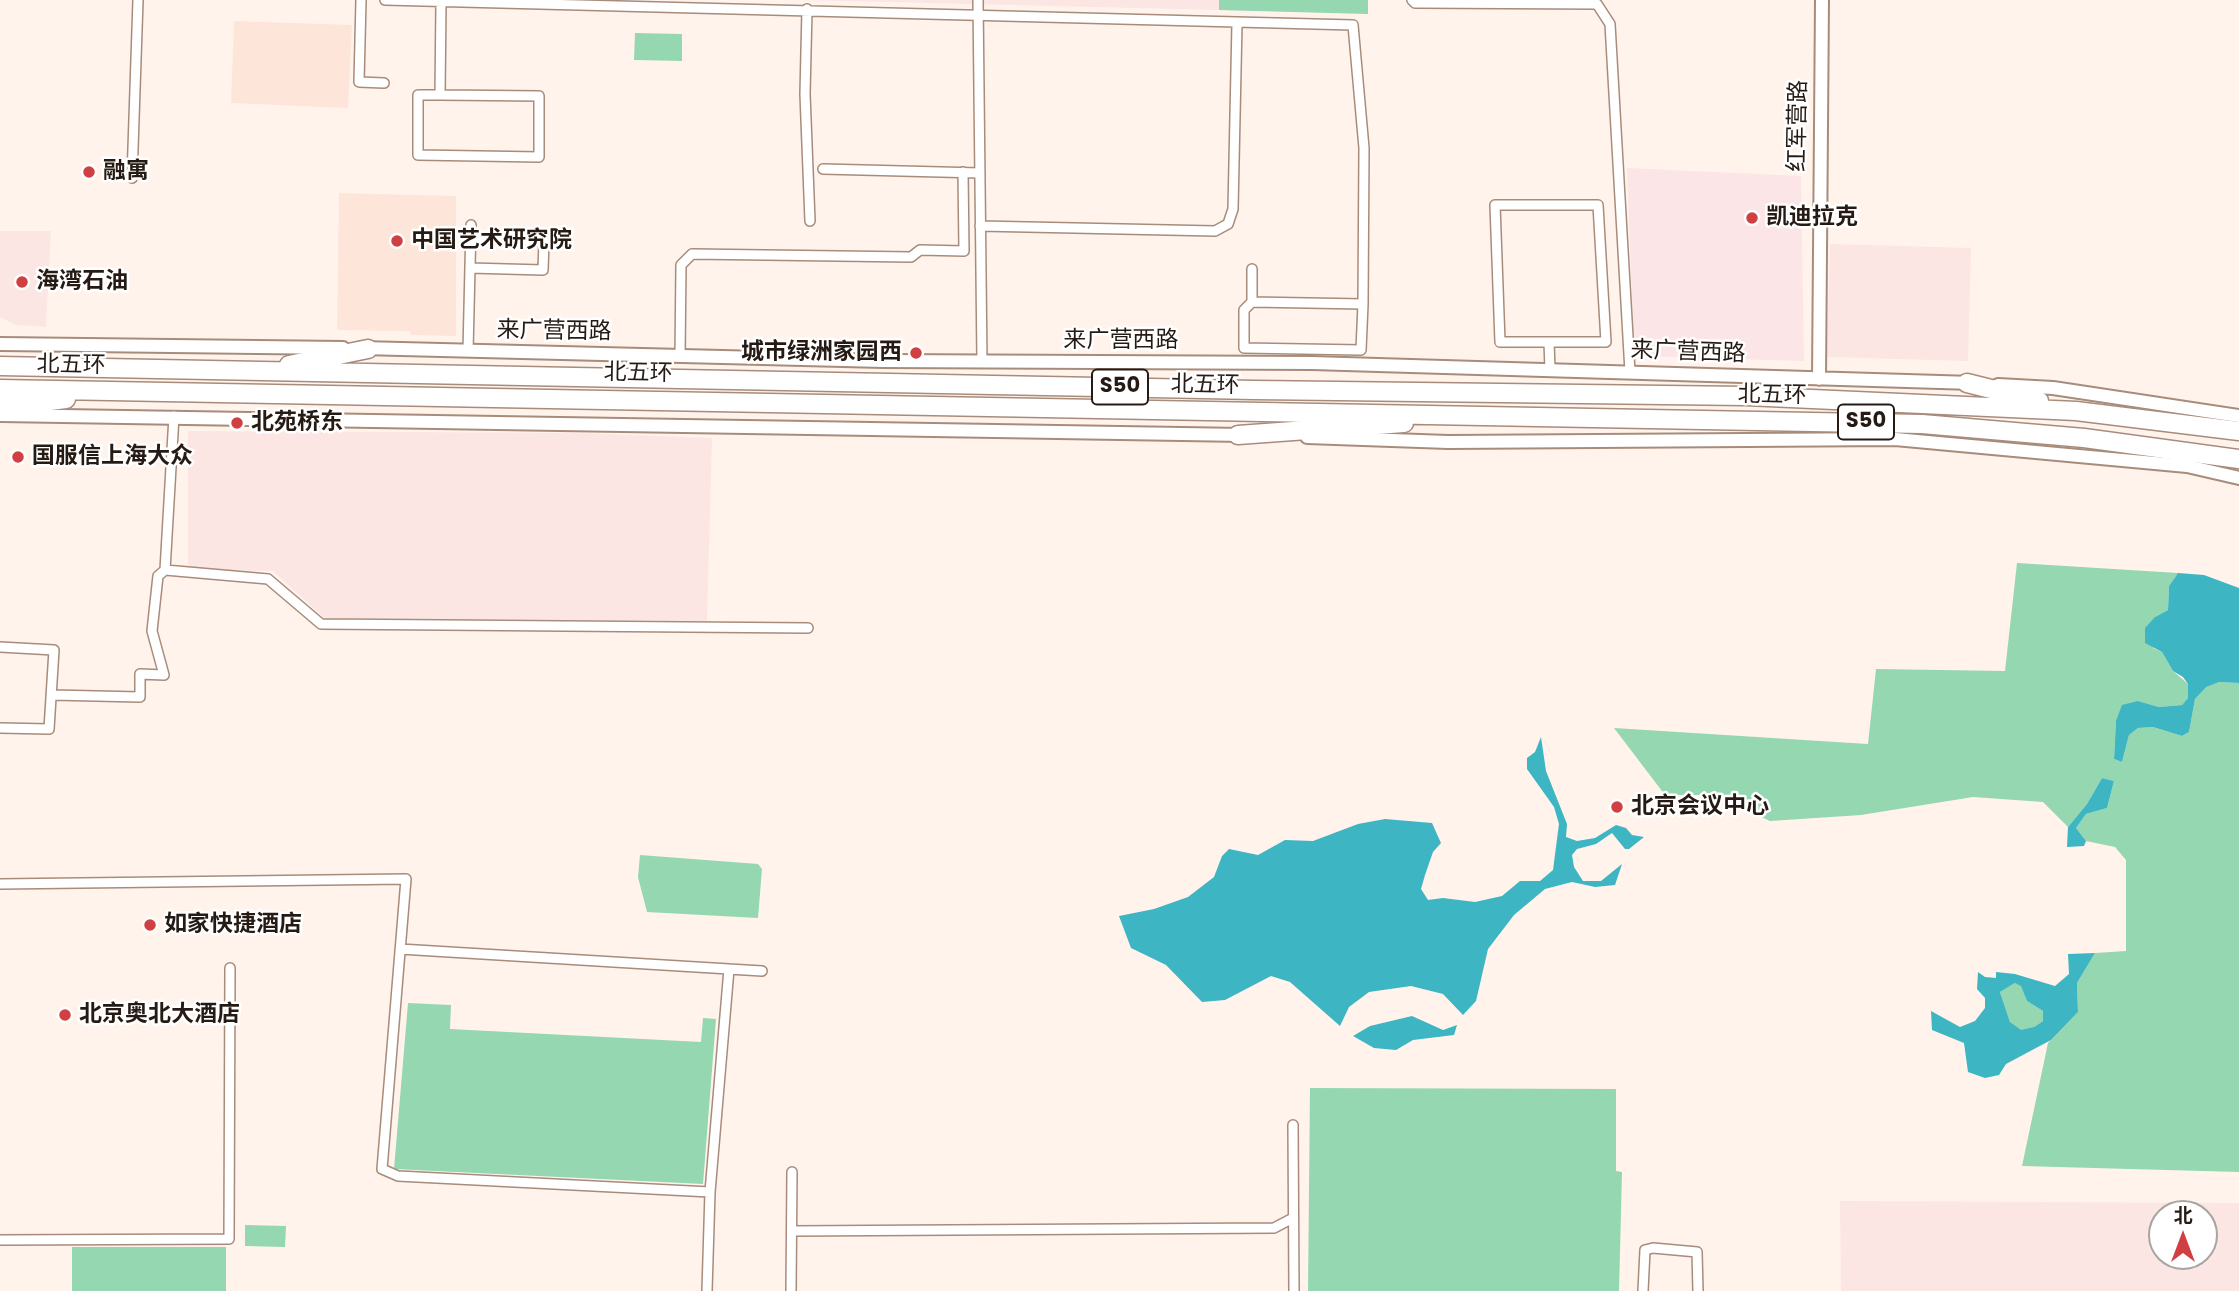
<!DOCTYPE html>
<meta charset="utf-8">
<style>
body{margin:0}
#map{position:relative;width:2239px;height:1291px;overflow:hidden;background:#fff3ec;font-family:Poppins,"Noto Sans SC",sans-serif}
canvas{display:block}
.north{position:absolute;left:2148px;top:1200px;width:70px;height:70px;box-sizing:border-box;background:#fff;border:2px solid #a8a4a1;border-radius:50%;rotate:0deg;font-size:19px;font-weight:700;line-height:28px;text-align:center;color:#251b14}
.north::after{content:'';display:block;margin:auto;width:24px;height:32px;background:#d04043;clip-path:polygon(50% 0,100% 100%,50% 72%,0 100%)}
</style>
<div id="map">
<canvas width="2239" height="1291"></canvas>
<div class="north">北</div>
</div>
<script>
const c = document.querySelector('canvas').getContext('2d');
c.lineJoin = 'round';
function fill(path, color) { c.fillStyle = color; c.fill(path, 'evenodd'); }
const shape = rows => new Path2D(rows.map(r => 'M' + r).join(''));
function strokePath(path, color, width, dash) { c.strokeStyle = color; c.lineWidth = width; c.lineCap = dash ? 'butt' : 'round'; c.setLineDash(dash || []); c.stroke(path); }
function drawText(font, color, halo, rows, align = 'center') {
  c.font = font + ' Poppins,"Noto Sans SC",sans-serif'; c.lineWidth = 5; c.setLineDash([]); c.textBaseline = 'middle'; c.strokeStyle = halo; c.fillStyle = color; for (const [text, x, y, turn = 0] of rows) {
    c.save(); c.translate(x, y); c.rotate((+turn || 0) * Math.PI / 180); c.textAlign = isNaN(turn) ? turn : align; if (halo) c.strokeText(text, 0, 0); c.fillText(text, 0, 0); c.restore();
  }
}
fill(shape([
 [801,0,1368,0,1368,14,1219,10],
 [0,231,51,231,46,327,16,325,0,317],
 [1830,244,1971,248,1968,361,1827,357],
 [188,431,578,433,712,438,707,621,324,618,273,571,188,570],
 [1840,1201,2239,1203,2239,1291,1841,1291],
 [2162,1214,2204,1214,2204,1256,2162,1256]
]), '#fbe6e3');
fill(shape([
 [1627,168,1801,176,1804,361,1634,356]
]), '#fbe5e7');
fill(shape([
 [234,21,352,25,348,108,231,103],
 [339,193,456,196,456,336,411,335,410,331,337,330]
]), '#fde6d9');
fill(shape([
 [1219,0,1368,0,1368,14,1219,10],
 [635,33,682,34,682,61,634,60],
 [2017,563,2178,573,2169,586,2168,610,2155,617,2153,648,2162,652,2173,671,2188,684,2188,698,2182,705,2159,707,2138,701,2116,721,2114,759,2122,762,2129,735,2138,728,2153,727,2182,736,2189,732,2195,699,2206,686,2219,682,2239,683,2239,1172,2022,1166,2048,1043,2078,1012,2077,983,2095,953,2126,951,2126,860,2115,847,2086,841,2076,828,2086,814,2107,808,2114,781,2102,778,2087,804,2068,827,2043,802,1973,797,1861,815,1770,821,1714,795,1665,795,1614,728,1868,744,1876,669,2005,671],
 [640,855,758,864,762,869,758,918,647,912,638,877],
 [2015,983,2021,985,2027,1001,2043,1011,2043,1021,2034,1027,2021,1031,2010,1022,2000,992],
 [408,1003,451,1005,450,1029,701,1042,703,1018,716,1019,703,1184,394,1169],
 [1310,1088,1616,1089,1616,1171,1622,1172,1619,1291,1308,1291],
 [245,1225,286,1226,285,1247,245,1246],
 [72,1247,226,1247,226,1291,72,1291]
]), '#95d7b1');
fill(shape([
 [2178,573,2204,575,2239,588,2239,683,2219,682,2206,687,2195,699,2189,732,2182,736,2153,727,2138,728,2129,735,2122,762,2114,759,2116,721,2122,705,2138,701,2159,707,2182,705,2188,698,2188,684,2183,677,2173,671,2162,652,2145,643,2145,628,2155,617,2168,610,2169,586],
 [1541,737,1546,771,1567,824,1566,837,1577,841,1595,838,1616,825,1626,828,1632,835,1644,837,1629,849,1625,849,1612,833,1596,844,1577,849,1572,855,1574,867,1583,881,1601,881,1622,864,1615,885,1595,887,1572,882,1545,889,1514,915,1488,949,1476,1001,1463,1015,1443,994,1411,986,1369,992,1349,1007,1340,1026,1290,982,1271,976,1225,1000,1202,1002,1166,965,1131,948,1119,916,1154,909,1188,897,1214,877,1222,856,1229,849,1258,855,1285,840,1313,841,1358,824,1385,819,1432,823,1441,843,1433,852,1425,875,1421,889,1428,900,1443,898,1475,902,1502,896,1520,881,1540,881,1553,870,1559,824,1554,807,1527,769,1527,758,1535,752],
 [2102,778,2114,781,2107,808,2086,814,2076,828,2086,841,2084,846,2067,847,2068,827,2087,804],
 [2095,953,2077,983,2078,1012,2051,1040,2006,1064,1999,1075,1985,1078,1968,1072,1964,1043,1932,1030,1931,1011,1960,1027,1975,1021,1985,1008,1985,998,1977,989,1978,972,1985,977,1996,978,1996,972,2015,974,2055,986,2069,974,2068,954],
 [2015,983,2021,986,2027,1001,2043,1011,2043,1021,2034,1027,2021,1030,2010,1022,2000,992],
 [1412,1016,1443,1030,1457,1025,1454,1035,1413,1040,1396,1050,1374,1048,1353,1036,1370,1026]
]), '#3db5c2');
const street = shape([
 [361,0,359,82,384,83],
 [385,0,1353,25,1364,148,1363,304,1252,302,1252,269],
 [978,0,982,362],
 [1412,0,1415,3,1597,4,1610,24,1630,372],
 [807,9,805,94,810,221],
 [440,95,539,96,539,157,418,155,418,95,440,95,441,2],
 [823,169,980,173],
 [132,178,138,0],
 [1495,205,1598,205,1606,342,1500,342,1495,205],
 [980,226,1215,231,1228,224,1233,209,1237,23],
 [470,268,543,270,544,241,470,239],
 [1252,302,1244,310,1244,348,1361,350,1363,304],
 [1549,342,1550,370],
 [468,351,471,225],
 [680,356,681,265,692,254,911,257,920,250,964,251,963,172],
 [174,416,165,570,268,579,321,624,808,628],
 [0,647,54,650,49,729,0,728],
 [52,695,140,697,140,674,164,675,152,631,158,576,165,570],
 [0,884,406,879,382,1169,398,1176,710,1192],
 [400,949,762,971],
 [1293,1125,1294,1291],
 [792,1231,1274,1228,1293,1218],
 [0,1240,229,1239,230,968],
 [707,1291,710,1192,729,969],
 [791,1291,792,1172],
 [1643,1291,1645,1250,1653,1248,1697,1252,1698,1291]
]);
const secondary = shape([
 [0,344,343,348],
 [361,348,883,361,1312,363,1973,383],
 [1819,379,1822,0],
 [1998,385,2053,388,2239,416],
 [0,415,1244,435],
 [1307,437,1448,442,1895,439,2187,466,2239,478]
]);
const highway = shape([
 [289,365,368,349],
 [0,366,1255,390,1746,396,2076,411,2239,431],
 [1967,383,2039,401],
 [0,389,1922,424,2084,438,2239,459],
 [0,407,66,399],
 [1238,435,1404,423]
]);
strokePath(street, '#a78c7b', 12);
strokePath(secondary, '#a78c7b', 16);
strokePath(highway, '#a78c7b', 21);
strokePath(street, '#fff', 9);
strokePath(secondary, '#fff', 12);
strokePath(highway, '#fff', 18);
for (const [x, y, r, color] of [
 [89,172,7,"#d04043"],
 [1752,218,7,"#d04043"],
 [397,241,7,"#d04043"],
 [22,282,7,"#d04043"],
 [916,353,7,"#d04043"],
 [237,423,7,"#d04043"],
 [18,457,7,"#d04043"],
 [1617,807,7,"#d04043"],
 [150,925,7,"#d04043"],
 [65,1015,7,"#d04043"]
]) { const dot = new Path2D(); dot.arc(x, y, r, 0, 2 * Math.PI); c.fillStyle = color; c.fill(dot); strokePath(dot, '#fff', 2.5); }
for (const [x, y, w] of [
 [1120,387,56],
 [1866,422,56]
]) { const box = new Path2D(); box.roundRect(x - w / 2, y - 17.5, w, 35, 5); c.fillStyle = '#fff'; c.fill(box); strokePath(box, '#251b14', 2); }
drawText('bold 21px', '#251b14', null, [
 ["S50",1120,387],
 ["S50",1866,422]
]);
drawText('23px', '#251b14', '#fff', [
 ["红军营路",1799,126,-89],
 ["来广营西路",554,332,1],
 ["来广营西路",1121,341],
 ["来广营西路",1688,353,2],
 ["北五环",71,366,1],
 ["北五环",638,374,1],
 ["北五环",1205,386,1],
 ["北五环",1772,396,1]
]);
drawText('bold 23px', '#251b14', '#fff', [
 ["融寓",103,172],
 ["凯迪拉克",1766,218],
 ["中国艺术研究院",411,241],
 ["海湾石油",36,282],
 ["城市绿洲家园西",902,353,"right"],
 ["北苑桥东",251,423],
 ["国服信上海大众",32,457],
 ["北京会议中心",1631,807],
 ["如家快捷酒店",164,925],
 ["北京奥北大酒店",79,1015]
], 'left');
</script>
